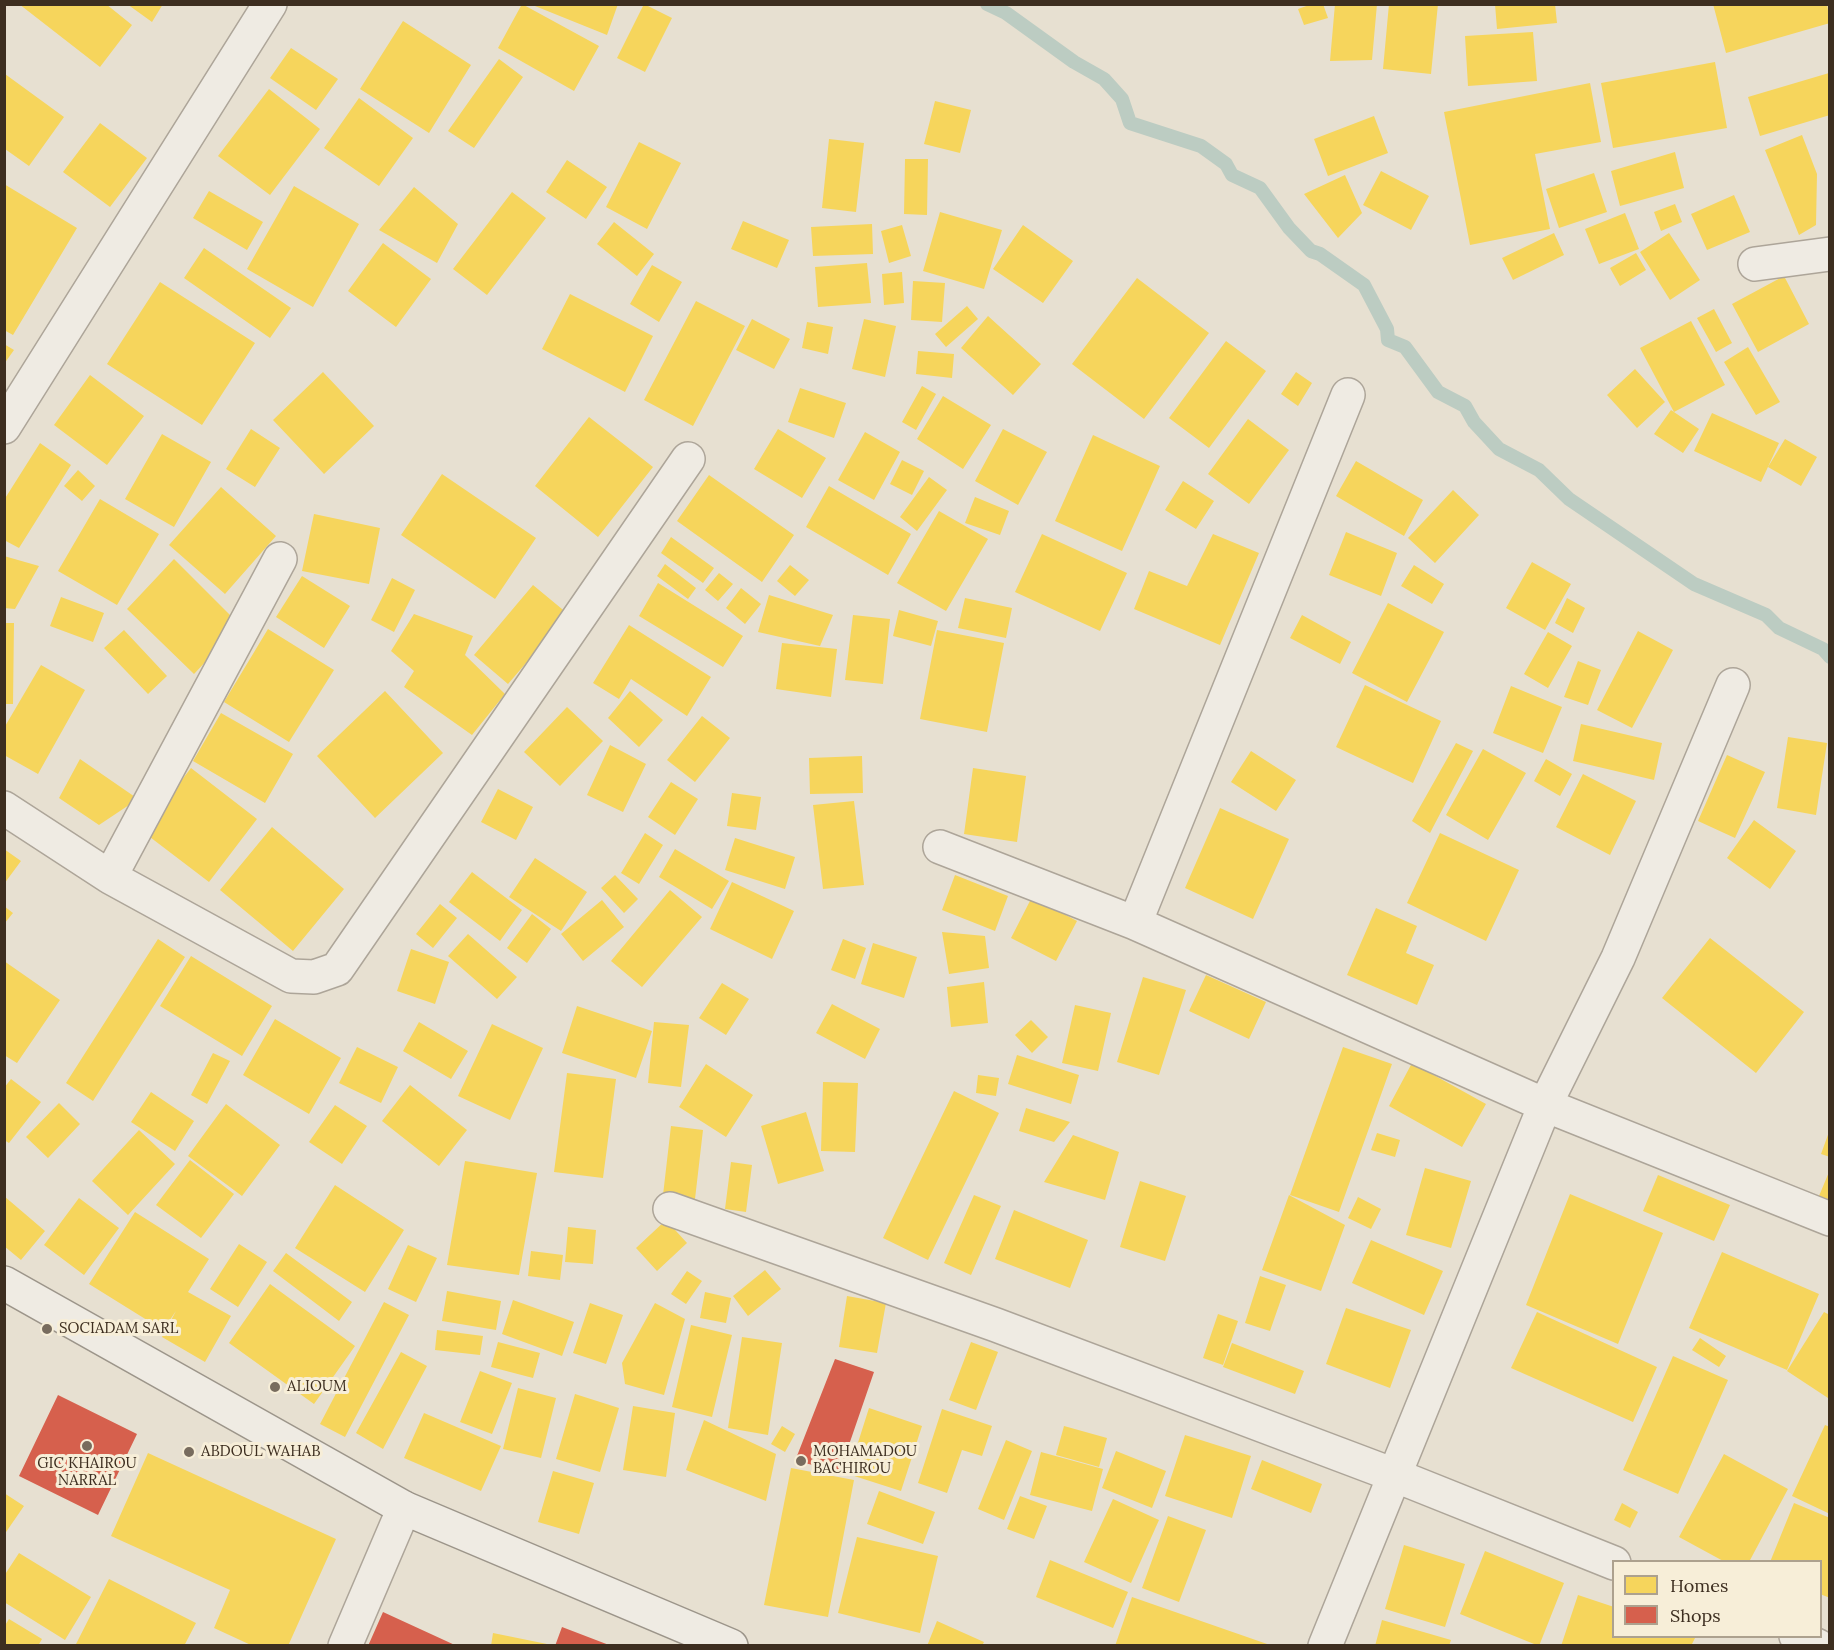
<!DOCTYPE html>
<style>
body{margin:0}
#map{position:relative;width:1834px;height:1650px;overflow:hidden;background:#e7e0d1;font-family:Lora,serif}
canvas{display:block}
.frame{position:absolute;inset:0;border:6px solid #3d2e20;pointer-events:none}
.legend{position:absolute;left:1612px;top:1560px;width:210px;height:78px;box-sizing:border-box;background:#f7eed8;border:2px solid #ada18e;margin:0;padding:8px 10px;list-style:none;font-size:18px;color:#3d2e20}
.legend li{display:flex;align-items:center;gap:12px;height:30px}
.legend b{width:30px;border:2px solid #ada18e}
</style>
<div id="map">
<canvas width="1834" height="1650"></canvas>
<div class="frame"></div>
<ul class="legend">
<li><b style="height:16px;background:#f6d55c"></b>Homes</li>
<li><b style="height:16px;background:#d6604d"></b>Shops</li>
</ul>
</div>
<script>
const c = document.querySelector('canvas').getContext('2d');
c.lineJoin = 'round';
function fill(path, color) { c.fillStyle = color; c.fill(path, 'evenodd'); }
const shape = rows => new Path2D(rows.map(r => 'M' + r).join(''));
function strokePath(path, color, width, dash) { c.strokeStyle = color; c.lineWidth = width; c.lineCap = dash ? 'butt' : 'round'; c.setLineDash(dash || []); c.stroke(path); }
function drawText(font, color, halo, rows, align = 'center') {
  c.font = font + ' Lora,serif'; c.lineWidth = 6; c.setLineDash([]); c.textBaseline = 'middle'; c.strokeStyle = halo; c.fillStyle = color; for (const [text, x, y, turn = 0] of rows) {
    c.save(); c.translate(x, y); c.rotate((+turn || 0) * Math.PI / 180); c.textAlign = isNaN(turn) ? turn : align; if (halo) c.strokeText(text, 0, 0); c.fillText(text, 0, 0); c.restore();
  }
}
fill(shape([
 [19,4,106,4,132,25,100,67],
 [127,4,163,4,152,22],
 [522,4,599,46,574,91,498,48],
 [530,4,618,4,607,35],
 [644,4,672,18,645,72,617,58],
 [1312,4,1323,4,1328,18,1304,25,1298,9],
 [1335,4,1377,4,1372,60,1330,61],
 [1389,4,1438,4,1431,74,1383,69],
 [1495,4,1555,4,1557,23,1497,29],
 [1713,4,1827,4,1830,23,1726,53],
 [403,21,471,65,429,133,360,89],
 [1533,32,1537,81,1468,86,1465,36],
 [291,48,338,79,316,110,270,78],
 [499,59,523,77,474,148,448,131],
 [1715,62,1727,128,1613,148,1601,83],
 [1829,73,1830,115,1760,136,1748,97],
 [5,74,64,117,29,166,5,149],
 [1590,83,1601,142,1535,154,1550,229,1470,245,1444,112],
 [269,89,320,129,270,195,218,156],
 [359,98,413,138,379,186,324,148],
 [935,101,971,110,960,153,924,144],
 [1374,116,1388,153,1328,176,1314,139],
 [100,123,147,158,110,207,63,172],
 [1802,135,1817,174,1816,225,1799,235,1765,150],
 [829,139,864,143,856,212,822,208],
 [639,142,681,163,647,229,606,207],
 [1675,152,1684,188,1620,206,1611,171],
 [905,159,928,159,927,215,904,214],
 [567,160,607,187,586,219,546,192],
 [1381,171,1429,196,1411,230,1363,205],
 [1594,173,1607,212,1559,228,1546,189],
 [1345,175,1362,213,1338,238,1304,194],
 [4,184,77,228,13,335,4,330],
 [294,186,359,224,313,307,247,269],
 [414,187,458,224,437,263,379,230],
 [209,191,263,222,247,250,193,218],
 [512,192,546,218,487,295,453,269],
 [1734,195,1750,232,1707,250,1691,214],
 [1675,204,1682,222,1661,231,1654,212],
 [940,212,1002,230,984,289,923,271],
 [1625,213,1639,249,1599,264,1585,229],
 [743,221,789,240,777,268,731,249],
 [614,222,654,254,637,276,597,244],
 [872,224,873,254,813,256,811,227],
 [902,225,911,256,889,263,881,231],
 [1023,225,1073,261,1043,303,993,269],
 [1554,233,1564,255,1513,280,1502,258],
 [1669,233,1700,280,1670,300,1640,252],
 [383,243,431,279,396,327,348,291],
 [204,248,291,308,270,338,184,278],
 [1636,253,1646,270,1620,286,1610,268],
 [867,263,871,303,818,307,815,267],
 [652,265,682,282,659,322,630,304],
 [902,272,904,303,884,305,882,274],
 [1784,276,1809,324,1758,352,1732,304],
 [1137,278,1209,333,1144,419,1072,364],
 [913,281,945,283,942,322,911,320],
 [160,282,255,343,202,425,107,364],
 [570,294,653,336,625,392,542,349],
 [696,301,745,326,693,426,644,400],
 [967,306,978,319,946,347,935,334],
 [1714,309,1732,343,1716,352,1697,318],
 [988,316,1041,364,1013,395,961,348],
 [752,319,790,339,774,369,736,350],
 [864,319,896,326,885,377,852,369],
 [1691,321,1725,385,1674,412,1640,348],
 [807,322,833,327,828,354,802,348],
 [1226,341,1266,371,1209,448,1169,418],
 [4,344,14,350,4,364],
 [1748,347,1780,402,1756,415,1724,362],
 [918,351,954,354,952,378,916,374],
 [1635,369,1665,402,1637,428,1607,395],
 [323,372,374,426,324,474,273,420],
 [1296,372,1312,383,1298,406,1281,394],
 [90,375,144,416,107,465,54,425],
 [922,386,936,394,916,430,902,422],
 [800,388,846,403,834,438,788,422],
 [943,396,991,425,963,469,917,439],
 [1671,410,1699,429,1683,453,1654,434],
 [1712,413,1779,443,1761,482,1694,451],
 [589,417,653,467,598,537,535,486],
 [1248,419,1289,450,1249,504,1208,474],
 [251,429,280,448,255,487,226,469],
 [778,429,826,458,802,498,754,469],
 [1003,429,1047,452,1018,505,975,481],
 [865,432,900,452,874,500,838,480],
 [162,434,211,462,174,527,125,499],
 [1093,435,1160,466,1122,551,1055,521],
 [1785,439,1817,457,1801,486,1768,467],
 [40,443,71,465,19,548,4,540,4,500],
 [902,460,924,471,912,495,890,484],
 [1356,461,1423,500,1404,536,1336,496],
 [78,470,95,486,82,501,64,486],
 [442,474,536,538,495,599,401,535],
 [709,475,794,535,762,582,677,521],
 [929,477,947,490,917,531,900,517],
 [1183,481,1214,501,1196,529,1165,510],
 [829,486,911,534,888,575,806,527],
 [221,487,276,536,225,594,169,545],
 [1453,490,1479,515,1435,563,1408,538],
 [975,497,1009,511,1000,535,965,523],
 [100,499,159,534,117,605,58,571],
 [939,511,988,539,946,611,897,583],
 [314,514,380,528,369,584,302,571],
 [1346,532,1397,553,1381,596,1329,575],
 [1042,534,1127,573,1100,631,1015,592],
 [1213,534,1259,553,1220,645,1134,609,1149,571,1187,586],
 [671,537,714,568,703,583,661,553],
 [4,556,39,566,15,609,4,608],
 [174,559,240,625,194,674,127,609],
 [1532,562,1571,584,1545,630,1506,608],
 [665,564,696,588,688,599,657,576],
 [790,565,809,580,795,596,777,581],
 [1414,565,1444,584,1432,604,1401,586],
 [719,573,733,584,718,601,705,590],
 [302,576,350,606,324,648,276,617],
 [392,578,415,590,394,632,371,620],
 [658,583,743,636,723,667,639,616],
 [533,585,568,614,508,684,474,655],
 [741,588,761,604,745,624,726,608],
 [769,595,833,615,820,646,758,632],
 [61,597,104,613,93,642,50,626],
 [965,598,1012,608,1006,638,958,628],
 [1567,598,1585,608,1573,633,1555,623],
 [1388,603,1444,632,1407,702,1352,673],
 [899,610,938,621,931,646,893,636],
 [414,614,473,636,465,655,505,694,472,735,404,687,414,671,391,651],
 [853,615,890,619,883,684,845,680],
 [1302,615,1351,642,1340,664,1290,638],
 [4,623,14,623,13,704,4,704],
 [629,625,711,677,687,716,631,679,619,699,593,683],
 [268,629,334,670,289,742,224,702],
 [124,630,167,676,148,694,104,648],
 [937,630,1004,643,987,732,920,719],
 [1638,631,1673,650,1632,728,1597,710],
 [1548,632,1572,646,1548,688,1524,674],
 [782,643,837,649,831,697,776,689],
 [1578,661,1601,670,1588,705,1564,697],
 [41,665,85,690,38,774,4,755,4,728],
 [1365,685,1441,721,1413,783,1336,747],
 [1511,686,1562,707,1543,753,1493,733],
 [385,691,443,753,375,818,317,756],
 [630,691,663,720,639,747,608,718],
 [567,707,603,741,560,786,524,752],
 [221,713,293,754,265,803,193,761],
 [702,716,730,738,695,782,667,760],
 [1581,724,1662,743,1654,780,1573,761],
 [1788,737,1827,743,1816,815,1777,808],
 [1456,743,1473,751,1430,833,1412,821],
 [610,745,646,764,623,812,587,795],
 [1483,749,1526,773,1488,840,1446,815],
 [1251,751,1296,780,1276,811,1231,782],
 [1727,755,1765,772,1735,838,1698,821],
 [862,756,863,793,810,794,809,758],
 [80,759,138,799,99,825,59,798],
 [1546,759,1572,774,1560,796,1534,781],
 [191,768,257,819,209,882,142,831],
 [973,768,1026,776,1017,842,964,834],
 [1583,774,1636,801,1610,855,1556,827],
 [671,782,698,799,675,835,648,817],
 [498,789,533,807,516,840,481,822],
 [732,793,761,797,756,830,727,826],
 [854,801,864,885,823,889,813,805],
 [1220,808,1289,839,1253,919,1185,888],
 [1754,820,1796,851,1770,889,1727,858],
 [272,827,344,889,293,951,220,890],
 [645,833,663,845,639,884,621,873],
 [1440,833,1519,870,1486,941,1407,903],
 [735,838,795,857,785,889,725,870],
 [4,849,21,861,4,884],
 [675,849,729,881,712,909,659,877],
 [535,858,587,892,561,931,509,897],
 [472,872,522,910,500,941,449,902],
 [615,875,638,899,624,913,601,888],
 [955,875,1008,896,995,931,942,910],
 [732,882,794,911,772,959,710,929],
 [670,890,702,917,642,987,611,961],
 [1032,897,1077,921,1056,961,1011,938],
 [602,900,624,927,583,961,561,934],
 [440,904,457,918,433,948,416,934],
 [4,906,13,913,4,924],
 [1376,908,1417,926,1406,953,1434,965,1417,1005,1347,975],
 [532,914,551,929,527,963,507,948],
 [942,932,985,936,989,968,949,974],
 [468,934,517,977,497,999,448,956],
 [1710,938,1804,1012,1756,1073,1662,998],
 [158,939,185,957,93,1101,66,1083],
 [843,939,866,948,855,979,831,970],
 [873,943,917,957,904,998,861,984],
 [411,949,449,962,435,1004,397,991],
 [191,956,272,1006,242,1056,160,1006],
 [4,961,60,1000,17,1063,4,1055],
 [1206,975,1266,1002,1249,1039,1189,1011],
 [1143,977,1186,990,1159,1075,1117,1062],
 [984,982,988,1023,951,1027,947,987],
 [722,983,749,999,726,1035,699,1018],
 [832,1004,880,1029,865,1059,816,1033],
 [1075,1005,1111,1013,1098,1071,1062,1063],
 [577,1006,652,1031,636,1078,562,1053],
 [275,1019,341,1058,309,1114,243,1075],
 [1031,1020,1048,1037,1032,1053,1015,1035],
 [419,1022,468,1051,451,1079,403,1051],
 [654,1022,689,1025,681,1087,648,1083],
 [492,1024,543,1048,510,1120,458,1096],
 [357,1047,398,1067,381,1103,339,1083],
 [1343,1047,1392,1064,1339,1212,1290,1195],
 [213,1053,230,1061,207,1104,191,1095],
 [1017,1055,1079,1075,1071,1104,1008,1084],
 [1412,1063,1486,1104,1462,1147,1389,1106],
 [706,1064,753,1095,726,1137,679,1107],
 [567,1073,616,1079,603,1178,554,1172],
 [978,1075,999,1078,996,1096,976,1093],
 [11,1079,41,1102,9,1143,4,1140,4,1088],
 [823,1082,858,1083,855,1152,821,1151],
 [410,1085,467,1130,439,1166,382,1121],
 [954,1091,999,1113,928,1260,883,1238],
 [151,1092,194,1121,175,1151,131,1122],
 [59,1103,80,1124,48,1158,26,1137],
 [226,1104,280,1145,242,1196,188,1156],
 [335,1105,367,1126,342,1164,309,1142],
 [1026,1108,1070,1122,1054,1142,1019,1131],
 [806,1112,824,1171,778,1184,761,1126],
 [671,1126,703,1130,695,1199,663,1195],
 [139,1130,175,1164,128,1215,92,1181],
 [1829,1132,1830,1132,1830,1157,1821,1154],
 [1377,1133,1400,1140,1395,1157,1371,1150],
 [1073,1135,1119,1152,1105,1200,1044,1182],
 [190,1160,234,1194,201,1238,156,1205],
 [465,1161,537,1173,519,1275,447,1265],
 [731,1162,752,1165,746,1212,725,1209],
 [1425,1168,1471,1181,1451,1248,1406,1235],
 [1829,1172,1830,1172,1830,1200,1819,1196],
 [1658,1175,1730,1205,1714,1241,1643,1211],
 [1140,1181,1186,1196,1165,1261,1120,1247],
 [335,1185,404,1230,365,1292,295,1248],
 [1570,1194,1663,1233,1618,1344,1526,1305],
 [974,1195,1001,1206,971,1275,944,1263],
 [1289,1195,1345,1225,1321,1291,1262,1270],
 [4,1196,45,1231,21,1260,4,1246],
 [1358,1197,1381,1209,1371,1229,1348,1218],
 [79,1198,119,1228,84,1275,44,1245],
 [1014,1210,1088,1240,1070,1288,995,1259],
 [135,1212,209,1259,188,1292,231,1316,205,1362,162,1337,176,1311,163,1330,89,1284],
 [666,1220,687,1243,657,1271,636,1248],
 [568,1227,596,1230,593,1264,565,1262],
 [1371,1240,1443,1271,1424,1315,1352,1283],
 [239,1244,267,1262,238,1307,210,1289],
 [408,1245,437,1258,416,1302,388,1289],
 [531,1251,563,1255,560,1280,528,1276],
 [1722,1252,1819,1294,1787,1370,1689,1328],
 [286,1253,352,1302,339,1321,273,1271],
 [765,1270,781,1289,748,1316,733,1296],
 [687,1271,702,1281,686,1304,671,1294],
 [1260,1276,1286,1285,1270,1331,1245,1323],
 [270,1284,355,1346,314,1404,229,1343],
 [447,1291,501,1301,496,1330,442,1321],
 [705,1292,731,1298,726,1323,700,1318],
 [847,1296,886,1303,877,1353,839,1347],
 [513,1300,574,1322,562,1356,502,1334],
 [384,1302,409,1315,345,1437,320,1424],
 [590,1303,623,1315,606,1364,573,1353],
 [655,1303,685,1319,664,1395,625,1384,622,1363],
 [1346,1308,1411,1330,1390,1388,1326,1364],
 [1537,1312,1657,1367,1633,1422,1511,1368],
 [1824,1312,1830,1315,1828,1398,1787,1371],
 [1218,1314,1238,1321,1223,1365,1203,1358],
 [691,1325,732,1335,712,1417,672,1407],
 [437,1330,483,1336,480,1355,435,1350],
 [742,1337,782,1343,768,1435,728,1428],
 [1700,1338,1726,1356,1719,1367,1692,1350],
 [498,1342,540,1353,533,1378,491,1367],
 [971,1342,998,1352,976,1410,949,1400],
 [1232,1343,1304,1371,1295,1394,1223,1367],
 [401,1352,427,1366,383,1449,356,1433],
 [1673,1356,1728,1380,1678,1494,1623,1470],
 [480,1371,512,1383,492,1434,460,1422],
 [518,1388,556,1398,541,1458,503,1449],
 [575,1394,619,1408,600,1472,556,1459],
 [633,1406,675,1413,666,1477,623,1470],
 [869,1408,922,1426,901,1491,848,1474],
 [942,1409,992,1426,982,1456,962,1450,947,1493,918,1483],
 [424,1413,501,1446,481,1491,404,1458],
 [704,1420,776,1454,766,1501,686,1470],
 [1825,1425,1830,1427,1830,1514,1792,1496],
 [782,1426,795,1434,785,1452,771,1444],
 [1064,1426,1107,1438,1099,1467,1056,1455],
 [1185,1435,1251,1456,1232,1518,1165,1496],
 [1006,1440,1032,1451,1004,1520,978,1509],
 [1116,1451,1166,1471,1152,1508,1102,1488],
 [1041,1452,1103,1469,1092,1511,1030,1495],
 [148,1453,336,1539,288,1646,253,1646,214,1628,230,1590,111,1536],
 [1724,1454,1788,1489,1749,1562,1725,1562,1679,1537],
 [1262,1460,1322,1484,1311,1513,1251,1489],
 [791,1468,854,1480,828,1617,764,1605],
 [553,1471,594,1483,579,1534,538,1522],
 [879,1491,935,1512,923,1544,867,1524],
 [4,1493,24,1506,4,1535],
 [1020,1496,1047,1506,1034,1539,1007,1529],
 [1113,1499,1159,1520,1131,1583,1084,1562],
 [1622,1503,1638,1512,1630,1528,1614,1520],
 [1794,1503,1830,1518,1830,1598,1820,1594,1820,1562,1770,1562],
 [1168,1516,1206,1530,1179,1602,1142,1588],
 [857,1537,938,1556,920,1633,838,1613],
 [1404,1545,1465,1564,1445,1627,1385,1609],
 [1485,1551,1564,1583,1539,1646,1460,1614],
 [19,1553,91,1597,65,1640,4,1602,4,1576],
 [1050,1560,1128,1592,1113,1628,1036,1597],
 [109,1579,196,1623,184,1646,75,1646],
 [1578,1595,1614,1607,1614,1636,1696,1636,1691,1646,1561,1646],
 [1132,1597,1270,1645,1269,1646,1115,1646],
 [9,1619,42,1639,38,1646,4,1646,4,1627],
 [1382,1620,1451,1640,1449,1646,1375,1646],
 [937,1621,984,1642,982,1646,927,1646],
 [493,1633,547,1644,547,1646,491,1646]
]), '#f6d55c');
fill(shape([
 [835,1359,874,1372,840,1471,795,1461],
 [58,1395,137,1434,98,1515,19,1476],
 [383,1612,457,1646,368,1646],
 [562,1627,609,1645,609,1646,555,1646]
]), '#d6604d');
strokePath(shape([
 [987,4,1006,13,1074,62,1104,79,1122,99,1130,123,1201,146,1226,164,1232,175,1260,188,1289,228,1311,251,1320,254,1364,285,1387,329,1388,340,1405,347,1438,392,1465,406,1474,422,1499,449,1539,470,1569,499,1694,584,1766,615,1779,628,1823,649,1830,657]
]), '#bcccc2', 14);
const street = shape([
 [1755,264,1830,254],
 [4,427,270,4],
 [4,808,110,877,291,976,314,977,337,969,688,459],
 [940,847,1135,923,1545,1105,1830,1219],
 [110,877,280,559],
 [1135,923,1348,395],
 [670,1209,996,1325,1394,1475,1614,1563],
 [1796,1636,1818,1646],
 [345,1646,404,1508],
 [1325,1646,1545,1105,1618,958,1733,685]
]);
const secondary = shape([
 [4,1283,404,1508,731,1646]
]);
strokePath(street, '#ada599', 36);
strokePath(secondary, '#9c958a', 36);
strokePath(street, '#efebe3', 33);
strokePath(secondary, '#efebe3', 33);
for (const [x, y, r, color] of [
 [47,1329,6,"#786c5e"],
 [275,1387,6,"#786c5e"],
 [87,1446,6,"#786c5e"],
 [189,1452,6,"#786c5e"],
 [801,1461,6,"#786c5e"]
]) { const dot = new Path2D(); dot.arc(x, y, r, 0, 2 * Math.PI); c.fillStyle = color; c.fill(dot); strokePath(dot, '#f7eed8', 2); }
drawText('15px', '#3d2e20', '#f7eed8', [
 ["SOCIADAM SARL",59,1329],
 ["ALIOUM",287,1387],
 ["ABDOUL WAHAB",201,1452],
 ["MOHAMADOU",813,1452],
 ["BACHIROU",813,1469],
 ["GIC KHAIROU",87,1464,"center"],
 ["NARRAL",87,1481,"center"]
], 'left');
</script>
